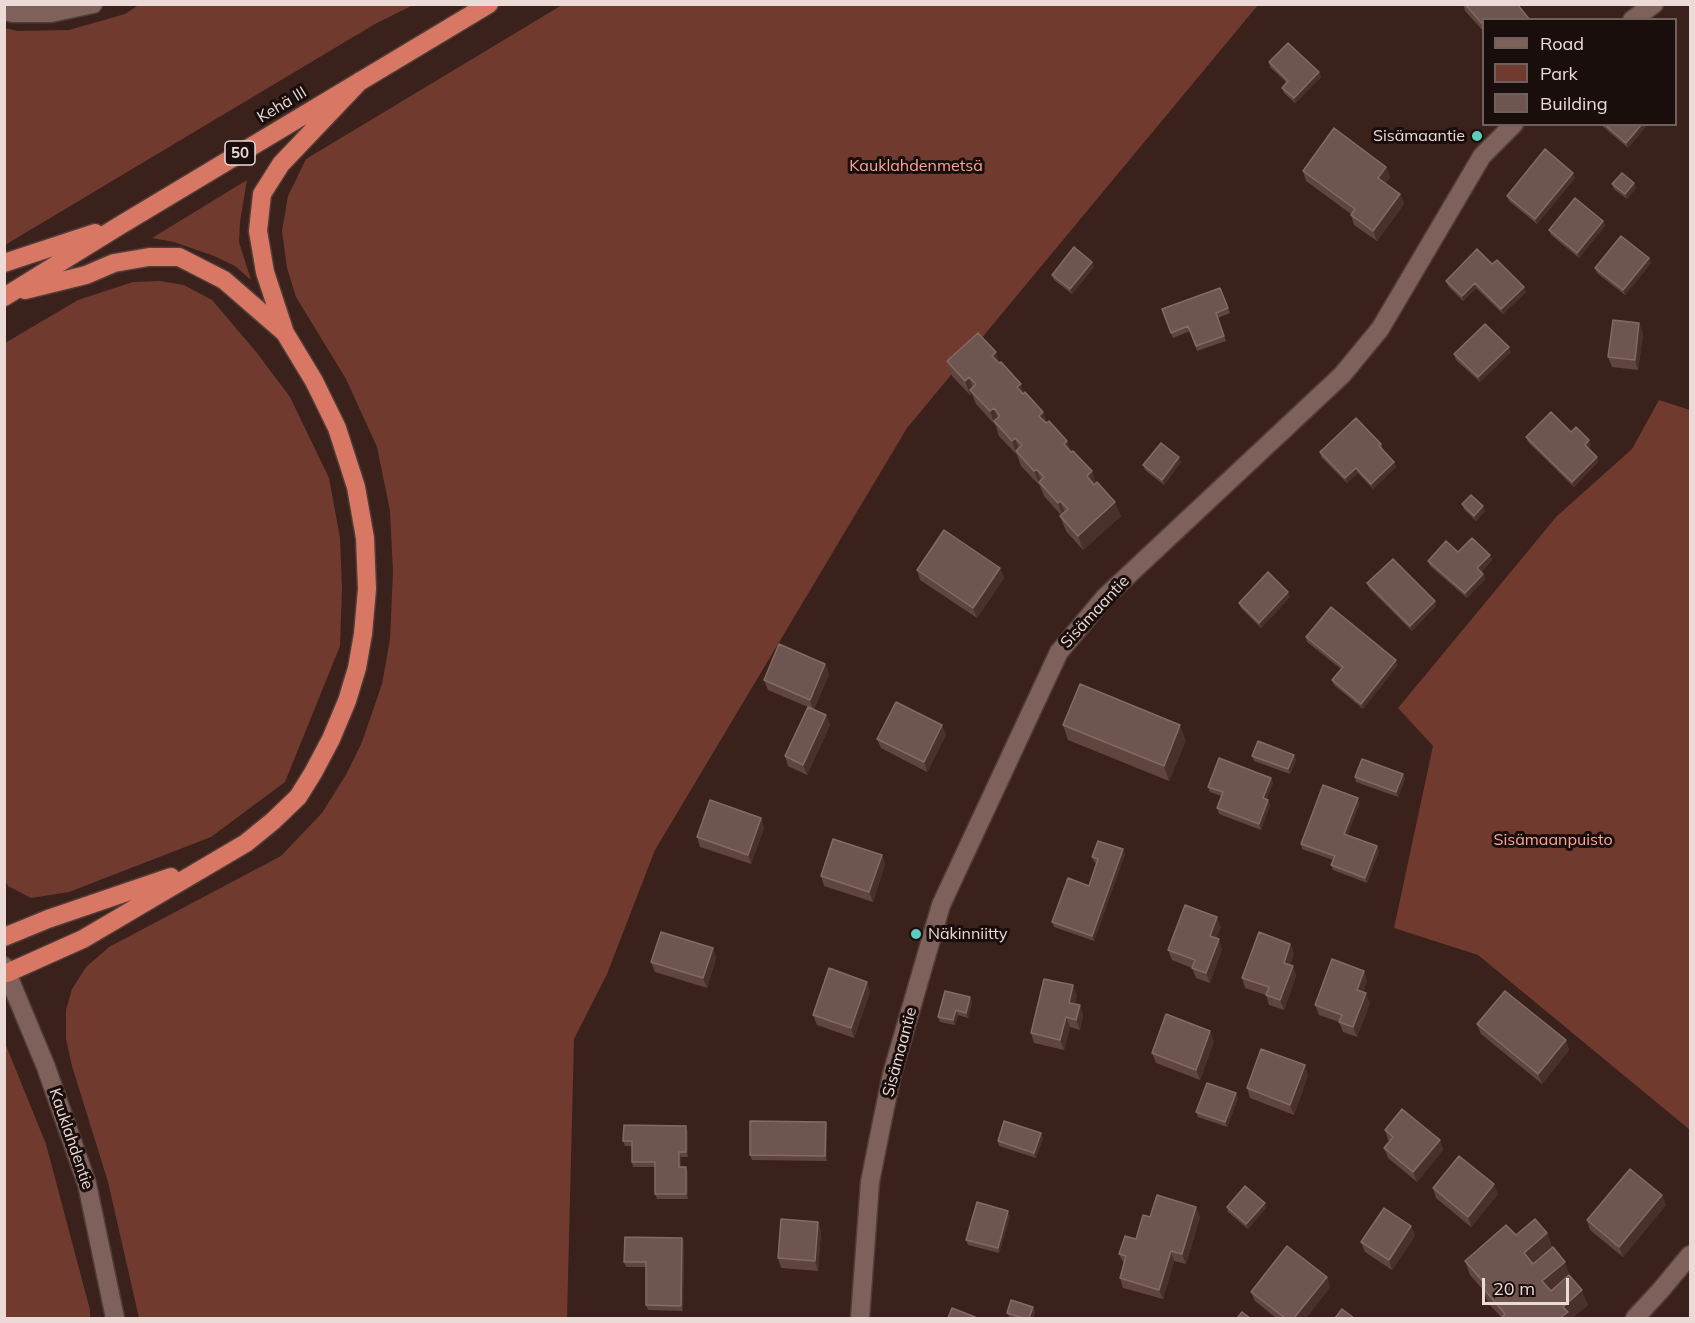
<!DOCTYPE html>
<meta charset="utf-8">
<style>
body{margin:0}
#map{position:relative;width:1695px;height:1323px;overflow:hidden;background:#3a211c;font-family:Mulish,sans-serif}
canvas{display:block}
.frame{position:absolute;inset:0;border:6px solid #ebdad6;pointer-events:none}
.legend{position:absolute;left:1482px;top:18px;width:195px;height:108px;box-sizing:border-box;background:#190e0c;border:2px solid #6d605d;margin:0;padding:8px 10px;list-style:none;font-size:18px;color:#ebdad6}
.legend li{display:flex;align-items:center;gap:12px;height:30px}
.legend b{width:30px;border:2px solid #6d605d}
.scale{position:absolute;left:1482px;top:1278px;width:87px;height:27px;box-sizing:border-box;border:3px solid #ebdad6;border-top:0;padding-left:8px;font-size:18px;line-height:21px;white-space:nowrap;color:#ebdad6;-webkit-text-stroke:4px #190e0c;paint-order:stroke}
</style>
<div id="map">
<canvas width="1695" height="1323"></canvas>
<div class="frame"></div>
<ul class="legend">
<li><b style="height:8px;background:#7e615b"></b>Road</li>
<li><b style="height:16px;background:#703a2f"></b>Park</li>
<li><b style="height:16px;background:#6e5550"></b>Building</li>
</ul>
<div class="scale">20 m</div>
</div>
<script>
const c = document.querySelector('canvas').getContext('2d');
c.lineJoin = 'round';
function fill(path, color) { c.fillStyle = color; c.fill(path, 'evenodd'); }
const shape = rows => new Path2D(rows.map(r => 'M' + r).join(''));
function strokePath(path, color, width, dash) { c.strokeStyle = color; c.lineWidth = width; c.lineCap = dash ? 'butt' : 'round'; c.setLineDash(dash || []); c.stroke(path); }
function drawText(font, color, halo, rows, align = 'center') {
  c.font = font + ' Mulish,sans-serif'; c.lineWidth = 6; c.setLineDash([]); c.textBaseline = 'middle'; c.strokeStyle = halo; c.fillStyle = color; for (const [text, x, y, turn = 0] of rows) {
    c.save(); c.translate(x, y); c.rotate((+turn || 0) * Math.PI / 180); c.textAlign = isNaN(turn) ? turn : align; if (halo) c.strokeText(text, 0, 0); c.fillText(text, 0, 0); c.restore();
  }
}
fill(shape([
 [140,4,413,5,375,24,5,245,5,28,17,31,69,30,125,14],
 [562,5,1258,5,907,428,655,850,607,974,574,1039,567,1318,139,1318,108,1182,72,1066,66,1039,66,1010,72,989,86,967,109,947,281,856,322,813,347,773,362,742,382,684,390,639,393,572,390,511,377,447,346,379,296,297,287,268,282,231,288,196,306,159],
 [247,180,240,222,239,242,251,280,235,266,214,256,174,242,152,238],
 [160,281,184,285,212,300,257,353,290,397,329,478,340,538,342,588,340,646,285,782,211,837,69,892,31,898,8,886,5,881,5,343,78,300,133,282],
 [1659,400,1690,410,1690,1130,1478,955,1394,928,1433,746,1398,708,1557,516,1632,449],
 [5,1043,46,1144,90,1310,90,1318,5,1318]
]), '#703a2f');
const minor = shape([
 [4,11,13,13,51,13,93,4],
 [1632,20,1654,4],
 [4,966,46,1067,87,1184,115,1318],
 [860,1318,870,1182,882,1122,892,1074,941,905,1059,652,1105,597,1342,375,1380,329,1482,156,1514,124],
 [1635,1318,1660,1291,1690,1255]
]);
const highway = shape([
 [4,263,95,233],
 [25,290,86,275,114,263,149,257,179,257,224,280,285,333],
 [4,297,119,226,489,4],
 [4,937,48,919,171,877],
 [7,973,83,939,246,843,273,821,298,797,313,773,331,739,347,701,357,668,363,634,367,589,365,538,356,487,337,428,314,381,285,333,265,272,258,231,262,194,281,164,360,81]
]);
strokePath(minor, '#513c38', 21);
strokePath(highway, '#513c38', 21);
strokePath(minor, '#7e615b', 18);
strokePath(highway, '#d77764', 18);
fill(shape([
 [1463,4,1517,4,1484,20,1484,32,1465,11],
 [1269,62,1319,72,1321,77,1295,103,1284,93,1282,88,1287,83,1270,67],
 [1600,124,1648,124,1628,148],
 [1386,167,1390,177,1385,184,1400,194,1404,204,1377,241,1354,225,1351,215,1351,214,1306,181,1303,171],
 [1575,178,1537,224,1509,201,1507,196],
 [1634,183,1636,188,1627,199,1614,189,1612,184],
 [1603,221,1605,226,1579,258,1551,235,1549,230],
 [1649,258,1651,263,1625,295,1597,273,1595,268],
 [1092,262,1094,267,1072,294,1054,280,1052,275],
 [1492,264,1524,287,1526,292,1503,314,1476,288,1463,301,1448,286,1446,281],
 [1220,288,1230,313,1218,318,1226,341,1197,351,1190,331,1173,338,1162,309],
 [1643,333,1638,370,1612,367,1608,357],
 [1511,352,1480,382,1456,360,1454,354],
 [947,361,1000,363,1024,393,1043,412,1047,423,1067,441,1071,452,1092,471,1096,484,1121,516,1083,550,1066,531,1060,516,1061,515,1044,496,1040,486,1021,466,1017,455,999,436,996,426,976,404,972,394,970,395,952,376],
 [1571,432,1591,445,1588,448,1597,457,1598,462,1574,487,1528,442,1526,437],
 [1381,444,1383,449,1394,462,1396,467,1373,489,1358,473,1347,483,1321,457,1320,452],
 [1181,462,1164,485,1145,470,1143,465],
 [1462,504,1485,511,1476,521,1464,509],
 [1458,552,1490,555,1492,560,1481,572,1483,574,1485,579,1467,598,1430,566,1428,561],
 [1000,568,1004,578,977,618,920,580,917,570],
 [1367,583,1436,606,1412,631,1369,588],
 [1290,597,1261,628,1241,608,1239,603],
 [1306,637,1398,665,1363,709,1334,685,1332,680,1341,669,1307,642],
 [825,664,829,674,814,709,826,715,830,725,807,775,788,766,785,756,808,707,768,690,764,680],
 [942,725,946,735,927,772,881,748,877,739],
 [1063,725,1186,740,1169,781,1068,740],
 [1294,755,1296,760,1290,774,1254,761,1252,756],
 [1403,774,1405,779,1398,797,1356,782,1355,777],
 [1271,778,1273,783,1266,800,1268,800,1270,805,1261,830,1219,814,1217,808,1221,796,1210,792,1208,787],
 [1360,803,1347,835,1377,846,1379,851,1367,883,1333,870,1331,865,1333,860,1302,849,1301,844],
 [761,818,764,828,751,864,700,847,697,837],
 [1125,854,1094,941,1054,927,1052,922,1089,886,1096,863,1094,862,1092,857],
 [882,855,885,864,873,902,824,886,821,876],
 [1221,927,1216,938,1222,949,1210,983,1196,978,1192,968,1172,960,1168,950],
 [1290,944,1294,954,1290,965,1293,966,1296,976,1284,1010,1269,1005,1266,995,1245,988,1242,978],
 [713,948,716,958,707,988,655,972,651,962],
 [1364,971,1367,981,1363,992,1370,1003,1357,1037,1343,1032,1339,1022,1319,1015,1315,1005],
 [867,982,870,992,854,1038,817,1025,813,1015],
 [1077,995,1075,1004,1080,1005,1083,1015,1080,1030,1070,1027,1064,1050,1034,1043,1031,1033],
 [970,997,972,1002,968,1018,958,1015,955,1025,940,1022,938,1017],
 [1477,1024,1566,1040,1569,1050,1542,1084,1481,1034],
 [1214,1041,1200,1080,1156,1063,1152,1053],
 [1308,1075,1294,1115,1250,1098,1247,1088],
 [1238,1098,1227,1127,1198,1117,1196,1112],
 [827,1127,827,1161,752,1160,750,1155],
 [1385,1130,1440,1140,1443,1150,1417,1182,1388,1158,1384,1148,1390,1141,1388,1140],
 [688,1131,688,1157,681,1157,681,1167,688,1172,688,1199,657,1199,655,1194,655,1167,633,1167,632,1162,632,1146,625,1146,623,1141],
 [1041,1133,1043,1138,1036,1158,999,1146,998,1141],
 [1433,1188,1498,1194,1471,1227,1436,1198],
 [1662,1195,1666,1205,1623,1257,1590,1230,1587,1220],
 [1196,1207,1200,1217,1186,1264,1174,1261,1163,1299,1123,1288,1120,1278,1124,1264,1119,1254,1136,1239,1150,1217],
 [1227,1207,1266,1208,1248,1229,1228,1212],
 [1010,1216,999,1253,968,1245,966,1240],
 [818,1222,821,1232,818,1271,781,1268,778,1258],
 [1411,1226,1415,1236,1392,1270,1365,1252,1361,1242],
 [1547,1233,1552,1247,1588,1305,1572,1318,1502,1318,1488,1303,1483,1290,1470,1275,1465,1261,1516,1235],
 [682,1238,684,1243,683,1311,648,1310,646,1305,646,1267,626,1267,624,1262],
 [1327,1277,1330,1287,1306,1318,1276,1318,1255,1301,1251,1292],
 [1033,1307,1035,1312,1033,1318,1010,1318,1007,1313]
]), '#60453f');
fill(shape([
 [1319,72,1321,77,1295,103,1294,98],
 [1642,124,1648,124,1628,148,1626,143],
 [1386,167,1390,177,1382,188,1378,178],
 [1573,173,1575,178,1537,224,1535,219],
 [1634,183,1636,188,1627,199,1625,194],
 [1400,194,1404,204,1377,241,1373,231],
 [1603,221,1605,226,1579,258,1577,253],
 [1649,258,1651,263,1625,295,1623,290],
 [1092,262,1094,267,1072,294,1070,289],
 [1475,283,1476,288,1463,301,1462,296],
 [1524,287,1526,292,1503,314,1501,309],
 [1639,323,1643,333,1638,370,1635,360],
 [1509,347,1511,352,1480,382,1478,377],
 [996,352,1001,367,992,356],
 [969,377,974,392,970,390,972,394,970,395,965,381],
 [1021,384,1026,398,1017,387],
 [994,408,999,423,994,421,995,426,990,411],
 [1043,412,1048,427,1039,416],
 [1015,438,1020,453,1016,451,1017,456,1012,441],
 [1589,440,1591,445,1587,450,1585,445],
 [1067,441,1073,456,1064,444],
 [1179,457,1181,462,1164,485,1162,480],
 [1597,457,1598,462,1574,487,1572,482],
 [1394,462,1396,467,1373,489,1371,484],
 [1356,468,1358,473,1347,483,1345,478],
 [1037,470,1042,484,1039,482,1040,486,1034,471],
 [1092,471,1097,486,1092,491,1087,476],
 [1060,501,1066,515,1063,517,1058,503],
 [1115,502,1121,516,1083,550,1078,536],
 [1483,506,1485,511,1476,521,1474,516],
 [1490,555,1492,560,1479,573,1477,568],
 [1000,568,1004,578,977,618,973,608],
 [1483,574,1485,579,1467,598,1465,593],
 [1288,592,1290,597,1261,628,1259,623],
 [1435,601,1436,606,1412,631,1410,626],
 [1396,660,1398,665,1363,709,1361,704],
 [825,664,829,674,813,710,810,700],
 [826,715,830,725,807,775,803,765],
 [942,725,946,735,927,772,924,762],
 [1180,725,1186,740,1169,781,1164,766],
 [1294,755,1296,760,1290,774,1288,769],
 [1403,774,1405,779,1398,797,1396,792],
 [1271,778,1273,783,1265,803,1263,798],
 [1358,798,1360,803,1346,839,1344,834],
 [1268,800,1270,805,1261,830,1259,824],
 [761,818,764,828,751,864,748,855],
 [1377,846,1379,851,1367,883,1365,878],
 [1123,849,1125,854,1094,941,1092,936],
 [882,855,885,864,873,902,869,892],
 [1217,917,1221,927,1214,945,1210,936],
 [1219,939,1222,949,1210,983,1206,973],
 [1290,944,1294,954,1287,973,1284,963],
 [713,948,716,958,707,988,703,978],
 [1293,966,1296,976,1284,1010,1280,1000],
 [1364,971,1367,981,1361,1000,1357,990],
 [867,982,870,992,854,1038,851,1028],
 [1073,985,1077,995,1073,1013,1069,1003],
 [1366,993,1370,1003,1357,1037,1353,1027],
 [970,997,972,1002,968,1018,966,1013],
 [1080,1005,1083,1015,1080,1030,1076,1020],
 [956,1010,958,1015,955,1025,953,1020],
 [1066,1017,1070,1027,1064,1050,1060,1040],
 [1210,1031,1214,1041,1200,1080,1196,1070],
 [1566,1040,1569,1050,1542,1084,1538,1074],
 [1305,1065,1308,1075,1294,1115,1290,1105],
 [1236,1093,1238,1098,1227,1127,1225,1122],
 [826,1122,827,1127,827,1161,825,1156],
 [686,1126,688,1131,688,1157,686,1152],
 [1041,1133,1043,1138,1036,1158,1034,1153],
 [1440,1140,1443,1150,1417,1182,1413,1172],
 [679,1152,681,1157,681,1172,679,1167],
 [686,1167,688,1172,688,1199,686,1194],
 [1494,1184,1498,1194,1471,1227,1468,1217],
 [1662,1195,1666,1205,1623,1257,1619,1247],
 [1265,1203,1266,1208,1248,1229,1246,1224],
 [1196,1207,1200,1217,1186,1264,1182,1254],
 [1008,1211,1010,1216,999,1253,998,1248],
 [818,1222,821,1232,818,1271,815,1261],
 [1411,1226,1415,1236,1392,1270,1389,1260],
 [1547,1233,1552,1248,1529,1267,1524,1253],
 [682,1238,684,1243,683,1311,681,1306],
 [1171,1251,1174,1261,1163,1299,1159,1290],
 [1565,1262,1570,1276,1548,1296,1542,1281],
 [1327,1277,1330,1287,1306,1318,1294,1318],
 [1582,1290,1588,1305,1572,1318,1560,1318,1563,1307],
 [1033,1307,1035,1312,1033,1318,1029,1318]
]), '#4a302a');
const building = shape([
 [1465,4,1517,4,1530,20,1484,20,1484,26,1465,4],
 [1288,43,1319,72,1294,98,1282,88,1288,81,1269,62,1288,43],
 [1604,124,1642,124,1626,143,1604,124],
 [1334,128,1386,167,1378,178,1400,194,1373,231,1351,215,1355,209,1303,171,1334,128],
 [1545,149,1573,173,1535,219,1507,196,1545,149],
 [1622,173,1634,183,1625,194,1612,184,1622,173],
 [1575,198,1603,221,1577,253,1549,230,1575,198],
 [1621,236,1649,258,1623,290,1595,268,1621,236],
 [1074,247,1092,262,1070,289,1052,275,1074,247],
 [1477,249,1492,264,1497,260,1524,287,1501,309,1475,283,1462,296,1446,281,1477,249],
 [1220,288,1228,308,1216,313,1224,336,1196,346,1188,326,1171,333,1162,309,1220,288],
 [1613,320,1639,323,1635,360,1608,357,1613,320],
 [1485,324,1509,347,1478,377,1454,354,1485,324],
 [978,333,996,352,992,356,999,363,1001,362,1021,384,1017,387,1023,394,1025,392,1043,412,1039,416,1046,423,1049,421,1067,441,1064,444,1071,452,1073,451,1092,471,1087,476,1094,485,1097,482,1115,502,1078,536,1060,516,1068,509,1060,501,1058,503,1039,482,1044,477,1037,470,1034,471,1016,451,1022,445,1015,438,1012,441,994,421,1000,416,994,408,990,411,970,390,976,384,969,377,965,381,947,361,978,333],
 [1551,412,1571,432,1576,427,1589,440,1585,445,1597,457,1572,482,1526,437,1551,412],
 [1356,418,1381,444,1379,446,1394,462,1371,484,1356,468,1345,478,1320,452,1356,418],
 [1161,443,1179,457,1162,480,1143,465,1161,443],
 [1471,495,1483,506,1474,516,1462,504,1471,495],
 [944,530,1000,568,973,608,917,570,944,530],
 [1472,538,1490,555,1477,568,1483,574,1465,593,1428,561,1446,541,1458,552,1472,538],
 [1393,559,1435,601,1410,626,1367,583,1393,559],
 [1268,572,1288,592,1259,623,1239,603,1268,572],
 [1331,607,1396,660,1361,704,1332,680,1343,667,1306,637,1331,607],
 [779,644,825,664,810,700,764,680,779,644],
 [1080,684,1180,725,1164,766,1063,725,1080,684],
 [896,702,942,725,924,762,877,739,896,702],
 [808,707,826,715,803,765,785,756,808,707],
 [1258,741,1294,755,1288,769,1252,756,1258,741],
 [1219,758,1271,778,1263,798,1268,800,1259,824,1217,808,1223,792,1208,787,1219,758],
 [1362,759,1403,774,1396,792,1355,777,1362,759],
 [1323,785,1358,798,1344,834,1377,846,1365,878,1331,865,1335,856,1301,844,1323,785],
 [710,800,761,818,748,855,697,837,710,800],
 [833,839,882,855,869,892,821,876,833,839],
 [1098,841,1123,849,1092,936,1052,922,1068,878,1089,886,1098,859,1092,857,1098,841],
 [1185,905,1217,917,1210,936,1219,939,1206,973,1192,968,1195,960,1168,950,1185,905],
 [661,932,713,948,703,978,651,962,661,932],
 [1259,932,1290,944,1284,963,1293,966,1280,1000,1266,995,1269,987,1242,978,1259,932],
 [1332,959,1364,971,1357,990,1366,993,1353,1027,1339,1022,1342,1015,1315,1005,1332,959],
 [829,968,867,982,851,1028,813,1015,829,968],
 [1044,979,1073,985,1069,1003,1080,1005,1076,1020,1066,1017,1060,1040,1031,1033,1044,979],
 [945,991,970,997,966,1013,956,1010,953,1020,938,1017,945,991],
 [1505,991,1566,1040,1538,1074,1477,1024,1505,991],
 [1166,1014,1210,1031,1196,1070,1152,1053,1166,1014],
 [1261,1049,1305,1065,1290,1105,1247,1088,1261,1049],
 [1207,1083,1236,1093,1225,1122,1196,1112,1207,1083],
 [1402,1109,1440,1140,1413,1172,1384,1148,1393,1137,1385,1130,1402,1109],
 [750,1121,826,1122,825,1156,750,1155,750,1121],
 [1004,1121,1041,1133,1034,1153,998,1141,1004,1121],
 [624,1125,686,1126,686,1152,679,1152,679,1167,686,1167,686,1194,655,1194,655,1162,632,1162,632,1141,623,1141,624,1125],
 [1459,1156,1494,1184,1468,1217,1433,1188,1459,1156],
 [1630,1169,1662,1195,1619,1247,1587,1220,1630,1169],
 [1245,1186,1265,1203,1246,1224,1227,1207,1245,1186],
 [1157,1195,1196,1207,1182,1254,1171,1251,1159,1290,1120,1278,1126,1256,1119,1254,1125,1236,1136,1239,1143,1215,1150,1217,1157,1195],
 [977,1202,1008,1211,998,1248,966,1240,977,1202],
 [1384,1208,1411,1226,1389,1260,1361,1242,1384,1208],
 [781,1219,818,1222,815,1261,778,1258,781,1219],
 [1535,1219,1547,1233,1524,1253,1533,1264,1553,1247,1565,1262,1542,1281,1551,1291,1569,1275,1582,1290,1563,1307,1568,1312,1560,1318,1502,1318,1505,1314,1483,1288,1486,1285,1465,1261,1506,1225,1516,1235,1535,1219],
 [625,1237,682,1238,681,1306,646,1305,646,1262,624,1262,625,1237],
 [1287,1246,1327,1277,1294,1318,1285,1318,1251,1292,1287,1246],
 [1011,1300,1033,1307,1029,1318,1023,1318,1007,1313,1011,1300],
 [952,1308,975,1317,975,1318,948,1318,952,1308],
 [1342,1309,1354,1318,1335,1318,1342,1309],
 [1242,1312,1250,1318,1237,1318,1242,1312]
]);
fill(building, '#6e5550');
strokePath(building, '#826a65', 1.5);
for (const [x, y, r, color] of [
 [1477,136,6,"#5acebd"],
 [916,934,6,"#5acebd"]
]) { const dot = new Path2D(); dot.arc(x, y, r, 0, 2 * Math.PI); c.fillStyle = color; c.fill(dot); strokePath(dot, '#190e0c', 2); }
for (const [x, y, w] of [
 [240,153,30]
]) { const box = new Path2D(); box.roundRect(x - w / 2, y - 12, w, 24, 4.5); c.fillStyle = '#190e0c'; c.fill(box); strokePath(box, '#ebdad6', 1.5); }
drawText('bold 15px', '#ebdad6', null, [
 ["50",240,153]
]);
drawText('16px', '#ebdad6', '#190e0c', [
 ["Kehä III",282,105,-31],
 ["Sisämaantie",1095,612,-47],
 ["Sisämaantie",900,1052,-75],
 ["Kauklahdentie",71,1139,71]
]);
drawText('16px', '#ebdad6', '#190e0c', [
 ["Sisämaantie",1465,136],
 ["Näkinniitty",928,934,"left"]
], 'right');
drawText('16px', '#faa694', '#190e0c', [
 ["Kauklahdenmetsä",916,166],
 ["Sisämaanpuisto",1553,840]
]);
</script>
